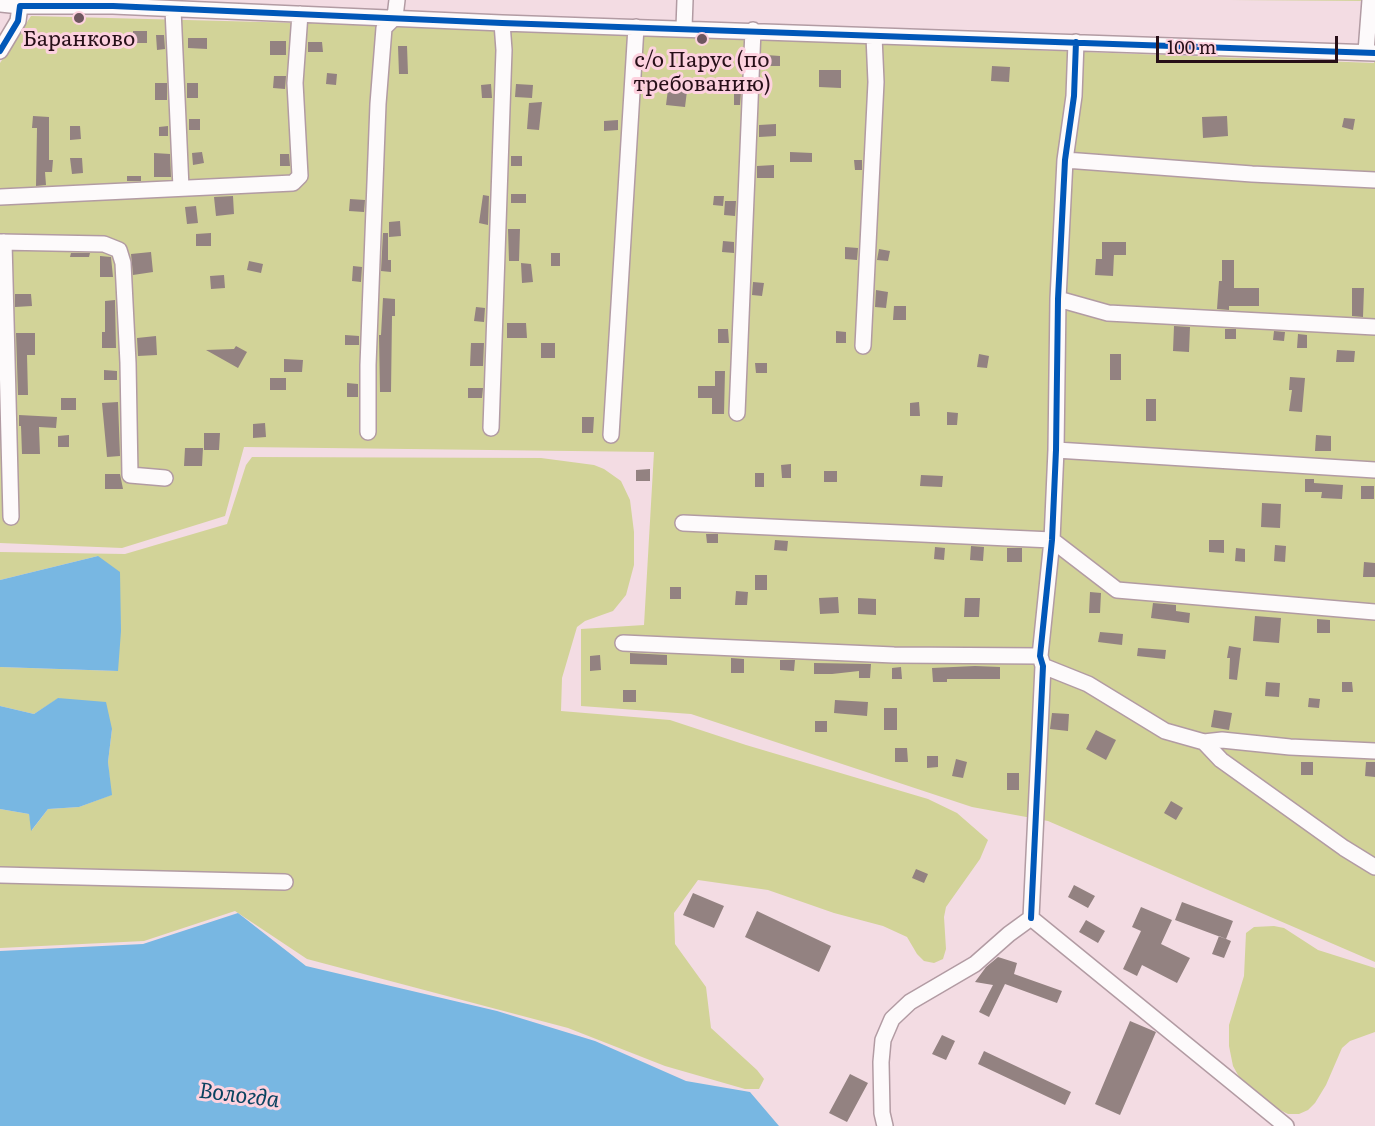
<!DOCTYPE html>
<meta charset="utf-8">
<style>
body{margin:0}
#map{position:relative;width:1375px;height:1126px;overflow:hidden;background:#f3dce3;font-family:Literata,serif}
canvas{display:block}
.scale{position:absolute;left:1156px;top:36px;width:182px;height:27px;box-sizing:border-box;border:3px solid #270f18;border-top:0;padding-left:8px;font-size:18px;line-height:21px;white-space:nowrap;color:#270f18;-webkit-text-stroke:4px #fdd2df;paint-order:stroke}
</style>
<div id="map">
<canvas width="1375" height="1126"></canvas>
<div class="scale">100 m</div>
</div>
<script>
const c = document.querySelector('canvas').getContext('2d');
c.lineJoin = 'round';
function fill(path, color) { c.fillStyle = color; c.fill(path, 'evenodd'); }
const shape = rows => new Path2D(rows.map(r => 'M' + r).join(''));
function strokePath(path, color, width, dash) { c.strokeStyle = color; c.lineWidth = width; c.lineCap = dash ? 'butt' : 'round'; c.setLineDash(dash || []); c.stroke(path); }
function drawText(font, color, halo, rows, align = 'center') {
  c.font = font + ' Literata,serif'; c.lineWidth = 6; c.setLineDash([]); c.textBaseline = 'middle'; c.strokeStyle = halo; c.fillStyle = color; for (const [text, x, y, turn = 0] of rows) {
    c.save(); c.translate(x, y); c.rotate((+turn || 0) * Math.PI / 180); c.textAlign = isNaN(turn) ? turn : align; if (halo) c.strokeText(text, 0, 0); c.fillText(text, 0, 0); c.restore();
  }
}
fill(shape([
 [1230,0,1375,0,1375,962,1048,821,972,807,691,714,581,706,581,629,644,625,654,452,244,447,225,516,122,548,0,543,0,63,31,16,380,25,1374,63,1370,1],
 [252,457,541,458,594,465,604,469,621,481,630,500,634,532,634,565,626,595,613,611,585,621,577,627,562,678,561,711,670,720,746,745,928,799,957,813,988,840,980,859,946,907,944,917,946,949,943,959,934,963,924,961,917,954,907,937,883,926,834,913,768,890,698,880,674,913,675,944,706,987,711,1028,757,1070,764,1079,759,1089,745,1089,665,1066,568,1028,307,959,235,911,144,941,0,948,0,809,29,814,32,830,48,809,79,807,111,795,108,762,112,729,59,698,34,714,0,706,0,667,117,671,98,556,0,580,0,552,125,554,227,524,246,465],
 [1274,926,1284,928,1318,950,1375,968,1375,1032,1350,1041,1342,1048,1326,1085,1315,1103,1308,1110,1299,1114,1288,1114,1268,1104,1243,1084,1233,1066,1229,1046,1229,1025,1244,976,1246,933,1254,927]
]), '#d2d398');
fill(shape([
 [98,556,120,572,121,631,118,671,0,667,0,580],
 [58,698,106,702,112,729,108,762,112,795,79,807,48,809,31,831,29,814,0,809,0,706,34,714],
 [238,913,306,966,497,1011,595,1041,686,1081,750,1092,779,1126,0,1126,0,951,143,944]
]), '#78b7e2');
fill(shape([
 [133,31,147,31,147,43,133,43],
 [156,35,164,35,165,49,157,50],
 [188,38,207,38,207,49,188,48],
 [270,41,286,41,286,55,270,55],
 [308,42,322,42,323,52,308,52],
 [398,46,407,46,408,74,399,74],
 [766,55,780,56,780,66,766,66],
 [992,66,1010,67,1009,82,991,81],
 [819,70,841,70,841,88,819,87],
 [327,73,337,74,336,85,326,84],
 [274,76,286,76,285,89,273,88],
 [155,83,167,83,167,100,155,100],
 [187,83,198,83,198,98,187,98],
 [491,84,492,98,482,98,481,85],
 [516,84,533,85,532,98,515,97],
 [668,89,687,91,685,107,666,105],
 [734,92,741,92,740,105,734,105],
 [542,102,539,130,527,129,529,103],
 [33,116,49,117,49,160,53,160,52,172,45,172,46,185,36,186,37,128,32,128],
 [1227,116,1228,136,1203,138,1202,117],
 [1344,118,1355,119,1353,130,1342,127],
 [189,119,200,119,200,130,189,130],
 [618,120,618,130,604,131,604,121],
 [776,124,776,136,759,137,759,125],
 [70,126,80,126,81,139,70,140],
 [168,126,168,136,159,136,159,127],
 [202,152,204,163,193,165,192,153],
 [790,152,812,153,812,162,790,162],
 [154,153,170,154,171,177,154,177],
 [280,154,289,154,290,166,280,166],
 [511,156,522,156,522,166,511,166],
 [70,158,82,158,83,173,72,174],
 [854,160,862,160,862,170,855,170],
 [774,165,774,178,757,178,757,166],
 [127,176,141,176,141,181,127,181],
 [511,194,526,194,526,203,511,203],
 [483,195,489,196,488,225,479,223],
 [233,196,234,214,216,216,214,197],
 [714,196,724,196,723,206,713,205],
 [350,199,365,200,364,212,349,211],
 [725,201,736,201,735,216,724,215],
 [196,206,198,223,187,224,185,207],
 [400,221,401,236,389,237,389,222],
 [508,229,520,229,519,261,509,261],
 [211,233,211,246,196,246,196,234],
 [383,233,388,233,388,260,391,260,391,272,381,271],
 [723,241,734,242,734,253,722,252],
 [1102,242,1126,242,1126,255,1114,255,1113,276,1095,275,1096,259,1102,259],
 [845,247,858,248,857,260,845,259],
 [879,249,890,251,888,261,877,260],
 [151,252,153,272,133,275,131,254],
 [71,253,90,253,89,257,70,257],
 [551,253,560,253,560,266,551,266],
 [100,256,111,257,113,277,100,277],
 [1222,260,1234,260,1234,288,1259,288,1259,306,1229,306,1229,310,1217,309,1219,281,1222,281],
 [249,261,263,264,261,273,247,270],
 [521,263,531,264,533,282,522,283],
 [353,266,362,267,361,282,352,281],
 [224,275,225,288,211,289,210,276],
 [753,282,764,283,762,296,752,295],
 [1352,288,1364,288,1363,317,1352,316],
 [876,290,888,292,886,308,875,307],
 [15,294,31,294,32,306,15,307],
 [383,298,395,299,395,316,392,316,391,392,380,392,379,335,381,335],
 [115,300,116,348,102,348,102,332,105,332,105,301],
 [894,306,906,306,906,320,893,320],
 [476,307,485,308,484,322,474,321],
 [507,323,526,323,527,338,507,338],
 [1174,326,1190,327,1189,352,1173,351],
 [718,329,728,329,729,343,718,343],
 [1225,329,1236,329,1236,339,1225,339],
 [836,331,846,332,846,343,836,343],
 [1274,331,1285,332,1284,341,1273,340],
 [16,333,35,333,35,355,27,355,28,395,18,395],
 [1298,334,1307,335,1307,348,1297,348],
 [345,335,359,336,359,345,345,345],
 [156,336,157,355,138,356,137,338],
 [471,343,484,343,483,366,470,366],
 [541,343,555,343,555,358,541,358],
 [236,346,247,352,238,368,206,350,234,349],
 [1337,350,1355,351,1354,362,1336,362],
 [979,354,989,356,987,368,977,367],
 [1110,354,1121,354,1121,380,1110,380],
 [284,359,303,360,302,372,284,372],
 [755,363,767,363,767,373,756,373],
 [104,370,117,371,117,380,104,380],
 [715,371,725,371,724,414,712,414,712,398,698,398,698,386,715,386],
 [1290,377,1305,378,1302,412,1289,411,1292,390,1289,390],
 [270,378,286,378,286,390,270,390],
 [347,383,358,384,358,397,347,397],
 [468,388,483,388,482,398,468,398],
 [61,398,76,398,76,410,61,410],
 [1146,399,1156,399,1156,421,1146,421],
 [118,402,120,456,107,457,102,403],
 [919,402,920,416,910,416,910,403],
 [947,412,958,413,957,425,947,425],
 [19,415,57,417,56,428,39,427,40,454,22,454,21,426,19,426],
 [582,417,594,417,593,433,582,433],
 [265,423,266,437,253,438,253,424],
 [204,433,220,433,219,450,204,450],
 [69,435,69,447,58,447,58,436],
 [1316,435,1331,436,1331,451,1315,451],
 [185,448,203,448,202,466,184,466],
 [791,464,791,478,782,478,781,465],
 [650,469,650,481,636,481,636,470],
 [824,471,837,471,837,482,824,482],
 [755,473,764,473,764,487,755,487],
 [105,474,120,474,123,489,105,489],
 [921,475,943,476,942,487,920,486],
 [1305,479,1314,479,1314,483,1343,485,1342,499,1321,498,1322,492,1305,492],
 [1361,486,1374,486,1374,499,1361,499],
 [1262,503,1281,504,1280,528,1261,527],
 [706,534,718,534,718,543,707,543],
 [775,540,788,541,787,551,774,550],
 [1209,540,1224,540,1224,553,1209,552],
 [1275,545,1286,546,1285,562,1274,561],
 [971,546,984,547,983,561,970,560],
 [935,547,945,548,944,560,934,559],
 [1007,548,1022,548,1022,562,1007,562],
 [1236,548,1245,549,1245,562,1235,561],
 [1364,562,1375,563,1375,577,1363,577],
 [755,575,767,575,767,590,755,590],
 [670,587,681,587,681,599,670,599],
 [736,591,748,592,747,605,735,605],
 [1090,592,1101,593,1100,613,1089,613],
 [838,597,839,613,820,614,819,598],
 [858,598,876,599,876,615,858,614],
 [965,598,980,598,979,617,964,617],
 [1153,603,1176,605,1176,611,1190,613,1189,623,1151,618],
 [1255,616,1281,618,1279,643,1253,641],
 [1317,619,1330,620,1330,633,1317,633],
 [1100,632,1123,634,1122,645,1098,642],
 [1229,646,1241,648,1237,680,1229,679,1230,658,1227,658],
 [1138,648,1166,650,1165,659,1137,656],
 [630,653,667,655,667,665,630,664],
 [600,655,601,670,590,671,590,656],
 [731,658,744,659,744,673,731,673],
 [780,660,795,660,794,671,780,670],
 [814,663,871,664,870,678,859,678,859,671,832,674,814,674],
 [975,666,1000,667,1000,679,947,679,947,682,933,682,932,668],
 [901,667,902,679,892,679,892,668],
 [1266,682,1280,683,1279,697,1265,696],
 [1342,682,1352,682,1353,692,1342,692],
 [623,690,636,690,636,702,623,702],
 [1309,698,1320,699,1319,708,1308,707],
 [835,700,868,702,867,716,834,713],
 [884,708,897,708,897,730,884,730],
 [1214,710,1232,713,1229,730,1211,727],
 [1052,713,1069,714,1068,731,1050,729],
 [815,721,827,721,827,732,815,732],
 [1096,730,1116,740,1106,760,1086,749],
 [895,748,907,748,908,762,895,762],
 [927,756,938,756,938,767,927,768],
 [956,759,967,762,963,778,952,776],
 [1301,762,1313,762,1313,775,1301,775],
 [1366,762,1375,762,1375,777,1365,776],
 [1007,773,1019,773,1019,790,1007,790],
 [1171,801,1183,808,1176,820,1164,813],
 [916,869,928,874,924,883,912,878],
 [1074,885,1095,896,1088,908,1068,897],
 [693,893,724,906,714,928,683,915],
 [1182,902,1233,921,1226,939,1175,920],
 [1141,907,1172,920,1161,944,1190,958,1177,983,1142,965,1137,976,1123,969,1141,931,1132,927],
 [757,911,831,946,819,972,745,937],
 [1086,920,1105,931,1098,943,1079,932],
 [1219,936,1231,941,1224,958,1212,954],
 [998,957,1017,963,1014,974,1062,991,1057,1003,1005,984,989,1017,979,1012,993,985,975,982,986,967],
 [1130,1021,1156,1032,1120,1115,1095,1104],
 [942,1035,955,1041,946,1060,932,1054],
 [984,1051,1071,1092,1065,1105,978,1064],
 [850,1074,868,1083,847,1122,829,1113]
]), '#938281');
const minor = shape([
 [0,4,20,6,21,0],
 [173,9,181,188],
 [684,28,685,0],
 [0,51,18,21,20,6,113,6,502,23,1375,53],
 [1366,52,1370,0],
 [1065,160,1252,174,1375,180],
 [0,197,293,183,300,176,295,83,300,14],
 [0,242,104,244,119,250,123,263,128,363,130,475,165,478],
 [4,242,11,517],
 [1058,299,1108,313,1375,327],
 [863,346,876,82,874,36],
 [737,413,753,30],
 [491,428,504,50,502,23],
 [368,432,368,365,378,104,384,28,395,17,397,0],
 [611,435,636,27],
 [1056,450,1375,470],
 [683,523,1052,540,1117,590,1375,612],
 [623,643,894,655,1040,656],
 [1043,666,1088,684,1165,731,1204,742,1221,760,1344,848,1375,867],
 [1204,742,1222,740,1290,747,1375,751],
 [0,875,285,882],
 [1031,918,1043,666,1040,656,1052,540,1056,450,1058,299,1065,160,1074,96,1076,42],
 [1031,918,1286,1126],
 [885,1126,882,1113,881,1062,883,1040,892,1019,910,1002,975,964,1009,934,1031,918]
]);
strokePath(minor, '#b29ba3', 18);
strokePath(minor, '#fdfafb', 15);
strokePath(shape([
 [0,51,18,21,20,6,113,6,502,23,1375,53],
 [1031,918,1043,666,1040,656,1052,540,1056,450,1058,299,1065,160,1074,96,1076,42]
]), '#0057b8', 6);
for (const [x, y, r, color] of [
 [79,18,6,"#6e575f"],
 [702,39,6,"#6e575f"]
]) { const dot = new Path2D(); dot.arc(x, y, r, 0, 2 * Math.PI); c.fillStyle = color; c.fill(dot); strokePath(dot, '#fdd2df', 2); }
drawText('21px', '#270f18', '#fdd2df', [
 ["Баранково",79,40],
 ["с/о Парус (по",702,61],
 ["требованию)",702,85]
]);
drawText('italic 22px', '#0b4360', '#fdd2df', [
 ["Вологда",239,1096,7]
]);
</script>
